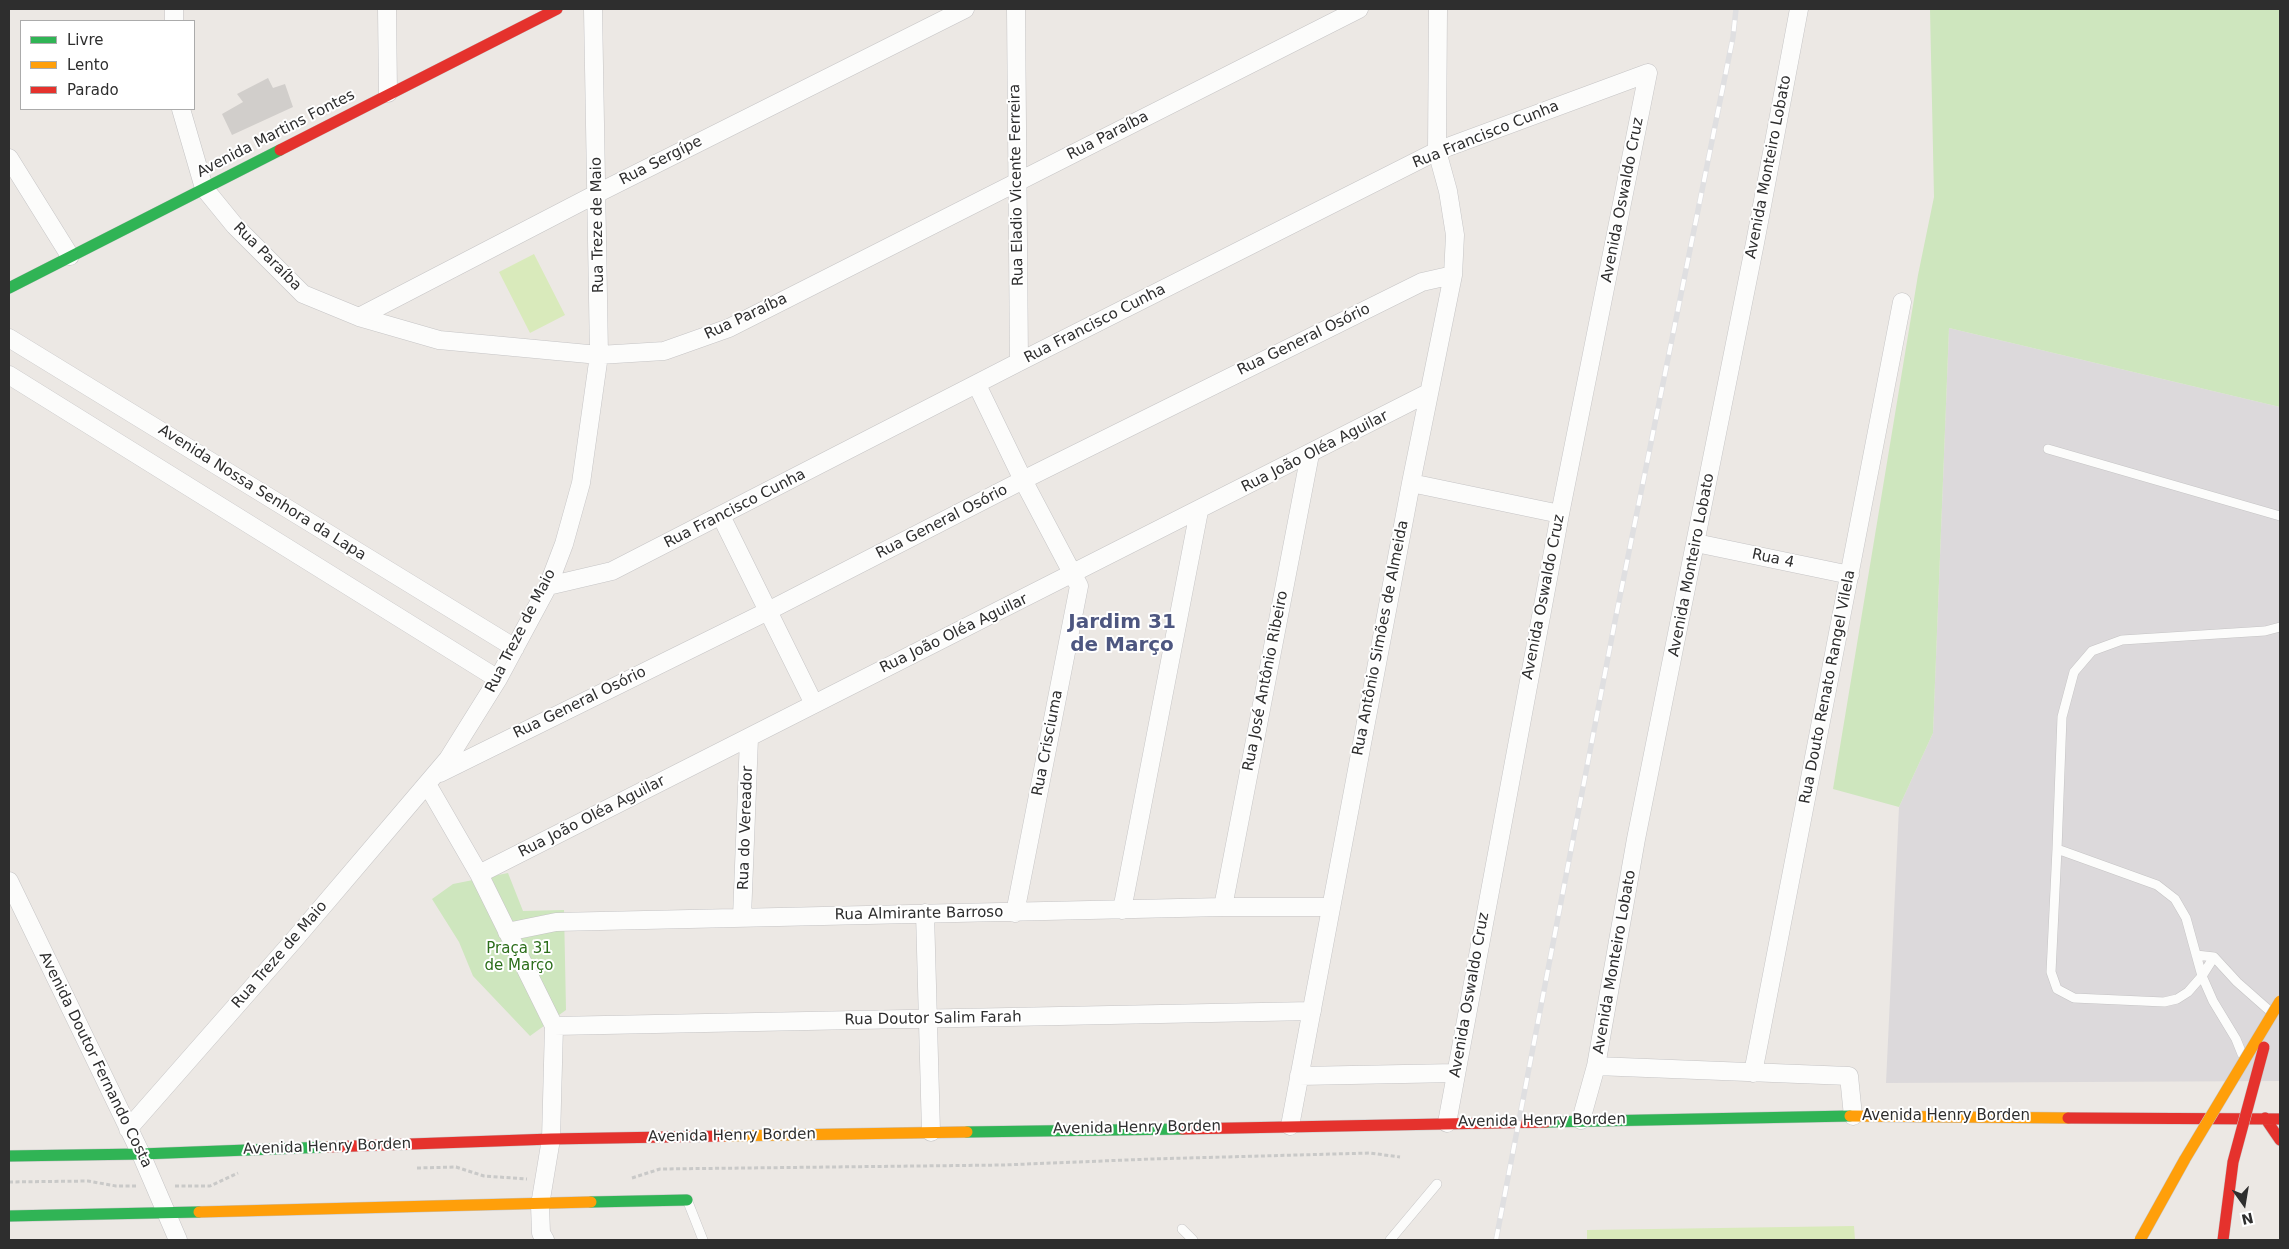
<!DOCTYPE html>
<meta charset="utf-8">
<style>
body{margin:0}
#map{position:relative;width:2289px;height:1249px;overflow:hidden;background:#ece8e4;font-family:"DejaVu Sans",sans-serif}
canvas{display:block}
.frame{position:absolute;inset:0;border:10px solid #2e2e2e;pointer-events:none}
.legend{position:absolute;left:20px;top:20px;width:175px;height:90px;box-sizing:border-box;background:#fff;border:1px solid #ababab;margin:0;padding:6px 9px;list-style:none;font-size:15px;color:#2e2e2e}
.legend li{display:flex;align-items:center;gap:10px;height:25px}
.legend b{width:25px;border:1px solid #ababab}
.north{position:absolute;left:2219px;top:1179px;width:50px;height:50px;-webkit-text-stroke:4px #fff;paint-order:stroke;rotate:167deg;font-size:14px;font-weight:700;line-height:20px;text-align:center;color:#2e2e2e}
.north::after{content:'';display:block;margin:auto;width:18px;height:22px;background:#2e2e2e;clip-path:polygon(50% 0,100% 100%,50% 72%,0 100%)}
</style>
<div id="map">
<canvas width="2289" height="1249"></canvas>
<div class="frame"></div>
<ul class="legend">
<li><b style="height:6px;background:#30b455"></b>Livre</li>
<li><b style="height:6px;background:#ff9f0a"></b>Lento</li>
<li><b style="height:6px;background:#e5322d"></b>Parado</li>
</ul>
<div class="north">N</div>
</div>
<script>
const c = document.querySelector('canvas').getContext('2d');
c.lineJoin = 'round';
function fill(path, color) { c.fillStyle = color; c.fill(path, 'evenodd'); }
const shape = rows => new Path2D(rows.map(r => 'M' + r).join(''));
function strokePath(path, color, width, dash) { c.strokeStyle = color; c.lineWidth = width; c.lineCap = dash ? 'butt' : 'round'; c.setLineDash(dash || []); c.stroke(path); }
function drawText(font, color, halo, rows, align = 'center') {
  c.font = font + ' "DejaVu Sans",sans-serif'; c.lineWidth = 4; c.setLineDash([]); c.textBaseline = 'middle'; c.strokeStyle = halo; c.fillStyle = color; for (const [text, x, y, turn = 0] of rows) {
    c.save(); c.translate(x, y); c.rotate((+turn || 0) * Math.PI / 180); c.textAlign = isNaN(turn) ? turn : align; if (halo) c.strokeText(text, 0, 0); c.fillText(text, 0, 0); c.restore();
  }
}
fill(shape([
 [1949,328,2280,407,2280,1081,1886,1083,1899,807,1933,733]
]), '#dcd9db');
fill(shape([
 [1930,9,2280,9,2280,407,1949,328,1933,733,1899,807,1833,789,1918,275,1934,197],
 [508,873,523,911,564,910,566,1010,530,1036,473,976,459,942,432,899,453,884]
]), '#cee6be');
fill(shape([
 [534,254,565,315,530,333,499,272],
 [1854,1226,1855,1240,1587,1240,1587,1230]
]), '#d9eabb');
fill(shape([
 [268,78,273,88,285,84,293,107,232,135,222,114,243,102,237,94]
]), '#d1cecb');
const lane = shape([
 [2048,449,2280,516],
 [2057,849,2051,972,2057,989,2074,998,2164,1002,2177,999,2188,992,2202,976,2214,957],
 [2196,955,2214,957,2237,982,2271,1012],
 [2242,1054,2236,1039,2213,1001,2202,976,2186,918,2175,899,2157,885,2057,849,2062,717,2074,672,2092,651,2122,640,2265,631,2280,627],
 [688,1202,703,1240],
 [1182,1229,1193,1240],
 [1390,1240,1437,1184]
]);
const street = shape([
 [174,9,174,21],
 [387,9,388,93],
 [1016,9,1019,362],
 [181,109,204,188,235,226,303,294,359,317,439,340,599,355,664,351,729,328,1359,9],
 [9,158,70,256],
 [359,317,598,193,965,9],
 [9,338,515,648],
 [9,375,498,679],
 [977,385,1023,480,1079,586,1015,913],
 [1411,483,1560,514],
 [721,516,814,704],
 [1696,543,1850,575],
 [548,586,612,571,1019,362,1437,151,1648,73],
 [440,773,768,611,1023,480,1422,282,1453,275],
 [427,784,479,874,554,1026,551,1139,540,1205,541,1233,545,1240],
 [479,874,1428,393],
 [9,881,141,1154,178,1240],
 [1223,907,1310,454],
 [1122,910,1199,511],
 [925,913,931,1132],
 [742,917,749,738],
 [507,932,556,922,1223,907,1331,907],
 [554,1026,1312,1011],
 [1596,1066,1849,1076,1853,1116],
 [1753,1073,1902,302],
 [1299,1076,1456,1073],
 [1581,1120,1596,1066,1636,839,1755,243,1799,9],
 [1447,1123,1560,514,1648,73],
 [1290,1126,1411,483,1453,275,1455,235,1448,191,1437,151,1438,9],
 [128,1129,294,940,448,759,498,679,548,586,564,544,581,483,599,355,593,9]
]);
const fast = shape([
 [9,288,280,150],
 [1546,1122,1850,1116],
 [967,1132,1183,1129],
 [9,1156,141,1154,327,1147],
 [591,1202,687,1200],
 [9,1216,199,1212]
]);
const slow = shape([
 [1850,1116,2068,1118],
 [724,1136,967,1132],
 [199,1212,591,1202]
]);
const jam = shape([
 [280,150,557,9],
 [2068,1118,2280,1119],
 [2265,1118,2280,1140],
 [1183,1129,1546,1122],
 [327,1147,551,1139,724,1136]
]);
strokePath(lane, '#c5c4c5', 10);
strokePath(street, '#c5c4c5', 19);
strokePath(fast, '#c5c4c5', 12);
strokePath(slow, '#c5c4c5', 12);
strokePath(jam, '#c5c4c5', 12);
strokePath(shape([
 [417,1168,456,1167,484,1176,527,1179],
 [632,1178,660,1169,1003,1165,1151,1159,1370,1153,1400,1157],
 [9,1182,88,1181,116,1186,136,1186],
 [175,1186,210,1186,238,1173]
]), '#c9c9c8', 3, [4, 2.5]);
strokePath(lane, '#fcfcfb', 9);
strokePath(street, '#fcfcfb', 18);
strokePath(fast, '#30b455', 11);
strokePath(slow, '#ff9f0a', 11);
strokePath(jam, '#e5322d', 11);
const rail = shape([
 [1496,1240,1615,621,1733,37,1736,9]
]);
strokePath(rail, '#dfdfe1', 5.5);
strokePath(rail, '#fff', 4, [11]);
const slowBridge = shape([
 [2140,1240,2185,1159,2280,1001]
]);
const jamBridge = shape([
 [2223,1240,2233,1162,2264,1047]
]);
strokePath(slowBridge, '#c6c5c4', 12, []);
strokePath(jamBridge, '#c6c5c4', 12, []);
strokePath(slowBridge, '#ff9f0a', 11);
strokePath(jamBridge, '#e5322d', 11);
drawText('15px', '#2e2e2e', '#fff', [
 ["Avenida Martins Fontes",276,134,-27],
 ["Rua Francisco Cunha",1486,135,-22],
 ["Rua Paraíba",1108,136,-27],
 ["Rua Sergípe",661,161,-27],
 ["Avenida Monteiro Lobato",1769,167,-79],
 ["Rua Eladio Vicente Ferreira",1017,185,-91],
 ["Avenida Oswaldo Cruz",1623,200,-79],
 ["Rua Treze de Maio",598,225,-91],
 ["Rua Paraíba",267,257,45],
 ["Rua Paraíba",746,317,-25],
 ["Rua Francisco Cunha",1095,324,-27],
 ["Rua General Osório",1304,340,-26],
 ["Rua João Oléa Aguilar",1315,452,-27],
 ["Avenida Nossa Senhora da Lapa",262,493,32],
 ["Rua Francisco Cunha",735,509,-27],
 ["Rua General Osório",942,522,-27],
 ["Rua 4",1773,559,12],
 ["Avenida Monteiro Lobato",1692,565,-79],
 ["Avenida Oswaldo Cruz",1544,597,-79],
 ["Rua Treze de Maio",521,631,-63],
 ["Rua João Oléa Aguilar",954,634,-26],
 ["Rua Antônio Simões de Almeida",1381,638,-79],
 ["Rua José Antônio Ribeiro",1266,681,-79],
 ["Rua Douto Renato Rangel Vilela",1828,687,-79],
 ["Rua General Osório",580,703,-26],
 ["Rua Crisciuma",1048,743,-79],
 ["Rua João Oléa Aguilar",592,817,-27],
 ["Rua do Vereador",746,828,-88],
 ["Rua Almirante Barroso",919,914,-1],
 ["Rua Treze de Maio",280,955,-49],
 ["Avenida Monteiro Lobato",1615,962,-80],
 ["Avenida Oswaldo Cruz",1470,995,-80],
 ["Rua Doutor Salim Farah",933,1019,-1],
 ["Avenida Doutor Fernando Costa",95,1060,64],
 ["Avenida Henry Borden",1946,1116],
 ["Avenida Henry Borden",1542,1121,-1],
 ["Avenida Henry Borden",1137,1128,-1],
 ["Avenida Henry Borden",732,1136,-1],
 ["Avenida Henry Borden",327,1147,-2]
]);
drawText('15px', '#2c6e1b', '#fff', [
 ["Praça 31",519,949],
 ["de Março",519,966]
]);
drawText('bold 20px', '#4d5680', '#fff', [
 ["Jardim 31",1122,623],
 ["de Março",1122,646]
]);
</script>
